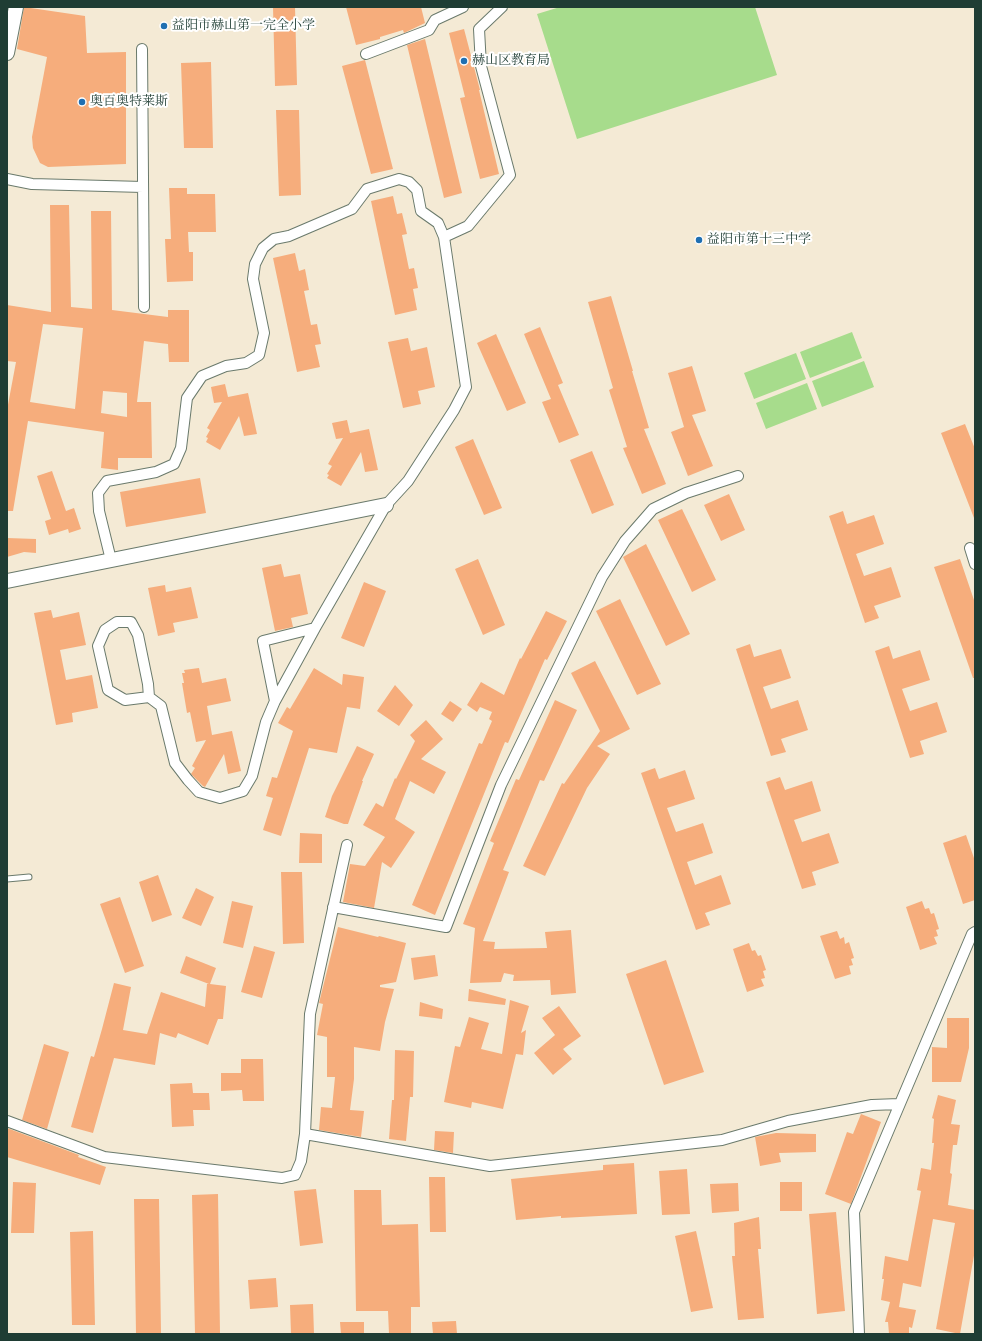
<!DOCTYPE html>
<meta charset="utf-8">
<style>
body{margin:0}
#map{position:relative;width:982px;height:1341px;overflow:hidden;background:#f4ead5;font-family:"Libre Bodoni",serif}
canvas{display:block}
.frame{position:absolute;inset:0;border:8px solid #1f3d34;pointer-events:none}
</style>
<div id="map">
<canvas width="982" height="1341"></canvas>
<div class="frame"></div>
</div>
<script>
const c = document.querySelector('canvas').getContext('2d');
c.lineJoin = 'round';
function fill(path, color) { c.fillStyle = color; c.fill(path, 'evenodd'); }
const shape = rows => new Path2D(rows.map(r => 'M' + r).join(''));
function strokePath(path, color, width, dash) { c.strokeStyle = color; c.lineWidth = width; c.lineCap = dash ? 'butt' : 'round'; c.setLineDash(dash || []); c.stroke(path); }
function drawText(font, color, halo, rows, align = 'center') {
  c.font = font + ' "Libre Bodoni","Noto Serif SC",serif'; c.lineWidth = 4; c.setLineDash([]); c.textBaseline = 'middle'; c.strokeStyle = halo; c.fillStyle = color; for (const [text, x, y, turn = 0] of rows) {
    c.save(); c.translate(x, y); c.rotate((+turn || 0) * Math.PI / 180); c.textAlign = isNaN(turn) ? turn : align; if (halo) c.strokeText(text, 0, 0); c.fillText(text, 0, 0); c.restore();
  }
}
fill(shape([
 [560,7,755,7,777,75,577,139,537,14],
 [852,332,862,358,810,378,800,352],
 [796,353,806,379,754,399,744,373],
 [864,361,874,387,822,407,812,381],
 [807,383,817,409,766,429,756,403]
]), '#a7dc8c');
fill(shape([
 [24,7,85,16,87,53,126,52,126,164,48,167,40,163,33,148,32,137,47,57,17,49],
 [273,7,295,7,297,85,275,86],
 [346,7,421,7,425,23,404,33,403,30,380,37,380,39,356,45],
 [464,29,480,90,479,90,499,174,480,179,460,98,465,97,449,33],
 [425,39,462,193,444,198,407,45],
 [365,60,393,169,371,174,342,66],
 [211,62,213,148,184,148,181,63],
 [276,110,299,110,301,195,279,196],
 [169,188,187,188,187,194,215,194,216,232,188,232,189,252,193,252,193,281,167,282,165,239,171,239],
 [393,196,397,214,402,213,407,234,402,235,409,269,414,268,418,288,413,289,417,310,395,315,371,201],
 [50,205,69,205,71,307,92,309,91,211,111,211,112,310,168,317,168,310,189,310,189,362,169,362,168,344,144,341,137,402,151,402,152,458,118,458,118,470,101,468,104,432,28,421,13,511,7,511,7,410,16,362,7,361,7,305,51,312],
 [43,324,83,328,75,409,30,402],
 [103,391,127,393,127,417,101,413],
 [295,253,299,271,305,269,309,290,304,291,311,325,317,324,321,344,315,345,320,367,297,372,273,258],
 [611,296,633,371,632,371,649,428,644,429,666,484,642,494,623,448,627,447,609,390,613,388,588,302],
 [540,327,563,383,558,385,579,435,559,443,542,402,551,399,524,334],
 [496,334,526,403,507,411,477,343],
 [408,338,411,351,427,347,435,387,418,391,421,404,403,408,388,342],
 [692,366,706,411,692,415,713,466,688,476,671,432,684,427,668,373],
 [225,384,228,397,248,393,257,434,244,436,239,416,220,450,206,442,208,438,206,437,210,430,207,428,222,402,214,403,211,387],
 [347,420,350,433,369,429,378,470,365,472,361,452,341,486,327,478,329,475,327,474,332,466,328,464,343,438,336,439,332,423],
 [965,424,975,449,974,518,941,433],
 [473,439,502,508,484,515,455,447],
 [592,451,614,505,592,514,570,460],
 [52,471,66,511,74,508,81,529,69,533,68,529,49,535,45,521,51,519,37,476],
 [200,478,206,513,126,527,120,492],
 [729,494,745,530,721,541,704,505],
 [682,509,716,580,692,592,658,520],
 [843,511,847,524,874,515,884,544,856,554,864,576,891,567,901,597,874,606,879,618,865,623,829,516],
 [7,538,36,539,36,553,24,552,7,557],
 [646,544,690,634,666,646,623,557],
 [478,559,505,625,483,635,455,569],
 [960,559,975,603,975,678,973,678,934,567],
 [281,564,284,577,300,574,308,614,291,618,293,627,275,631,262,568],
 [364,582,386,591,364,647,341,638],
 [165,585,166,592,191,587,198,618,173,623,175,632,158,636,148,588],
 [620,599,661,684,637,695,596,611],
 [51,610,53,618,79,612,86,645,60,650,66,680,92,675,98,708,72,713,73,722,56,725,34,613],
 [546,611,567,621,547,660,545,659,508,743,505,742,435,915,412,905,479,743,482,744,492,721,489,719,492,712,480,707,477,712,467,705,481,682,504,695,520,658,521,659],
 [750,644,754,657,781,649,791,678,763,687,771,709,798,700,808,730,781,739,786,752,771,756,736,649],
 [889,646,893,659,920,650,930,680,902,689,910,711,937,702,947,732,920,741,924,754,910,758,875,651],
 [595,661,630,729,597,746,610,754,587,788,545,876,523,866,562,783,564,784,600,731,571,673],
 [199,668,202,683,226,678,231,701,207,706,212,735,232,731,241,771,228,774,224,754,205,787,203,786,191,774,195,768,192,766,206,740,196,742,190,712,187,713,182,683,184,683,182,673,185,673,184,670],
 [314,668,342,685,343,674,364,677,360,709,347,707,337,753,309,748,281,836,263,830,273,798,266,796,272,777,277,778,293,731,278,723,287,707,290,709],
 [395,685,413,705,399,726,377,711],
 [555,700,577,710,544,781,540,780,503,870,509,872,483,941,495,942,494,949,547,948,545,932,571,930,576,993,551,995,550,980,513,981,514,975,504,973,501,982,470,983,475,928,463,924,494,843,490,841,516,779,519,780],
 [450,701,462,709,453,722,441,714],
 [426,720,443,739,421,759,446,772,434,794,410,781,395,819,415,832,391,868,382,862,374,908,343,902,350,864,365,866,385,837,363,825,376,803,383,807,395,778,396,779,415,741,410,735],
 [357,746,374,754,362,781,363,781,348,824,344,824,325,817,332,796],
 [655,768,659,779,685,770,695,799,667,808,676,832,703,823,713,853,687,862,695,885,721,875,731,904,705,913,710,925,696,930,641,773],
 [780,777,785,790,812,781,821,811,794,820,802,842,829,833,839,863,812,872,816,885,802,889,766,782],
 [300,833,322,834,322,863,299,863],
 [966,835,975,861,975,900,963,904,943,843],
 [281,872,302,872,304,943,283,944],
 [158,875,172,915,152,922,139,882],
 [196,888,214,897,201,926,182,918],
 [120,897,144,966,125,973,100,904],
 [232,901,253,906,243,948,223,943],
 [922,901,925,909,929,908,931,914,934,913,939,929,936,930,938,936,934,937,937,944,920,950,906,907],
 [338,927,378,937,379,936,406,943,396,982,380,985,380,987,394,989,385,1022,380,1051,354,1047,354,1079,350,1110,364,1111,361,1137,319,1130,321,1107,332,1108,335,1077,327,1077,327,1037,317,1035,323,1004,319,1003],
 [837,931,840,939,844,937,845,944,849,942,854,958,851,959,853,965,849,966,851,974,835,979,820,936],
 [749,943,752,951,755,950,758,956,761,955,766,970,763,971,765,978,761,979,764,986,747,992,733,949],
 [254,946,275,952,262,998,241,992],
 [435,955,438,976,414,980,411,958],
 [186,956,216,968,210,984,226,986,223,1019,218,1019,208,1045,178,1033,176,1038,160,1033,155,1065,114,1058,93,1133,71,1127,91,1056,94,1057,102,1029,114,983,131,987,123,1030,147,1034,161,992,205,1007,207,984,209,984,180,973],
 [666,960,704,1072,664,1085,626,974],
 [469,989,506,999,505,1005,468,1001],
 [510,1000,529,1006,521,1033,526,1030,523,1055,516,1054,503,1109,472,1102,471,1108,444,1102,455,1046,460,1047,469,1017,489,1023,481,1049,502,1054],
 [420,1002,443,1009,442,1019,419,1016],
 [559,1006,581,1036,563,1049,572,1059,553,1075,534,1053,555,1035,542,1018],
 [947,1018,969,1018,969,1048,961,1082,932,1082,932,1047,947,1048],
 [44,1044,69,1052,47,1129,22,1120],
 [395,1050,414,1051,413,1097,410,1097,406,1141,389,1139,392,1100,394,1100],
 [241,1059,263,1059,264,1101,243,1101,242,1090,221,1091,221,1073,241,1073],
 [192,1083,193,1093,209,1093,210,1110,193,1110,194,1126,172,1127,170,1084],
 [938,1095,956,1100,951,1124,960,1125,957,1145,953,1145,950,1173,952,1174,948,1205,975,1210,975,1250,960,1334,936,1329,955,1223,933,1219,921,1287,903,1283,899,1307,916,1310,912,1328,909,1327,909,1334,889,1334,888,1322,885,1322,890,1302,881,1300,884,1279,882,1279,885,1256,908,1261,921,1191,917,1190,921,1168,931,1170,934,1143,932,1143,934,1119,932,1118],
 [861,1114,881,1122,851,1204,825,1194,847,1132,853,1134],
 [7,1128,79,1155,78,1157,106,1167,100,1185,7,1157],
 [435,1131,454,1132,453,1153,434,1150],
 [776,1133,816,1134,816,1152,779,1153,781,1162,760,1166,755,1137],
 [634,1163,637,1214,561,1218,561,1216,516,1220,511,1179,603,1170,603,1165],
 [687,1169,690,1214,662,1215,659,1171],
 [429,1177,445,1177,446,1232,430,1232],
 [13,1182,36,1183,34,1233,11,1233],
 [780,1182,802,1182,802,1211,780,1211],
 [738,1183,739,1211,712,1213,710,1184],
 [316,1189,323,1243,300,1246,294,1191],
 [354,1190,381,1190,382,1225,418,1224,420,1307,411,1307,411,1334,389,1334,388,1311,356,1311],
 [218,1194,220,1334,195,1334,192,1195],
 [134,1199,159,1199,161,1334,136,1334],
 [836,1212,845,1311,817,1314,809,1214],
 [759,1217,761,1249,758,1249,764,1318,738,1320,732,1256,735,1256,734,1223],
 [93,1231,95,1325,72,1325,70,1232],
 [696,1231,713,1308,691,1312,675,1236],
 [276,1278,278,1307,250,1309,248,1280],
 [313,1304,314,1334,291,1334,290,1305],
 [456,1321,457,1334,433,1334,432,1322],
 [340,1322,364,1322,364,1334,341,1334]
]), '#f6ad7c');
const lane = shape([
 [7,879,29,877]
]);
const street = shape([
 [142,49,144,307],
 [366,54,429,30,435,20,463,7],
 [7,179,32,184,143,187],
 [444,237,468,226,510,175,481,66,479,29,502,7],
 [970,548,975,564],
 [111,560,99,511,98,493,107,481,156,472,174,464,181,448,187,398,202,376,226,366,246,363,259,355,264,333,253,279,255,264,263,248,274,239,289,236,352,209,367,189,399,179,409,182,417,190,421,211,438,223,444,237,466,387,454,410,408,481,386,505,315,628,263,641,275,701,266,722,252,776,243,791,220,798,199,792,188,780,175,763,161,706,149,697,125,700,108,690,98,646,105,630,117,622,131,622,138,635,148,684,149,697],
 [275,701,315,628],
 [333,907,446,927,501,785,602,577,625,541,653,509,686,493,738,476],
 [7,1121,104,1157,282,1178,295,1175,301,1161,305,1134,490,1166,722,1140,788,1121,872,1105,899,1104],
 [305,1134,310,1014,347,845],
 [859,1334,854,1212,972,934,975,932]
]);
const secondary = shape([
 [7,53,16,7],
 [7,581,386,505]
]);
strokePath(lane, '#6a7a6c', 7);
strokePath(street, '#6a7a6c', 12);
strokePath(secondary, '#6a7a6c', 16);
strokePath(lane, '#fff', 5);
strokePath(street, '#fff', 10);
strokePath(secondary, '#fff', 14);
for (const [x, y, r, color] of [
 [164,26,4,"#1f6fb2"],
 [464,61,4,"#1f6fb2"],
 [82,102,4,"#1f6fb2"],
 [699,240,4,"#1f6fb2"]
]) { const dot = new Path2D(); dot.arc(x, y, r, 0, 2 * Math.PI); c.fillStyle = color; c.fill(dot); strokePath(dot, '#fff', 1.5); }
drawText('13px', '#1f3d34', '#fff', [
 ["益阳市赫山第一完全小学",172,26],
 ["赫山区教育局",472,61],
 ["奥百奥特莱斯",90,102],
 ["益阳市第十三中学",707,240]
], 'left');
</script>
